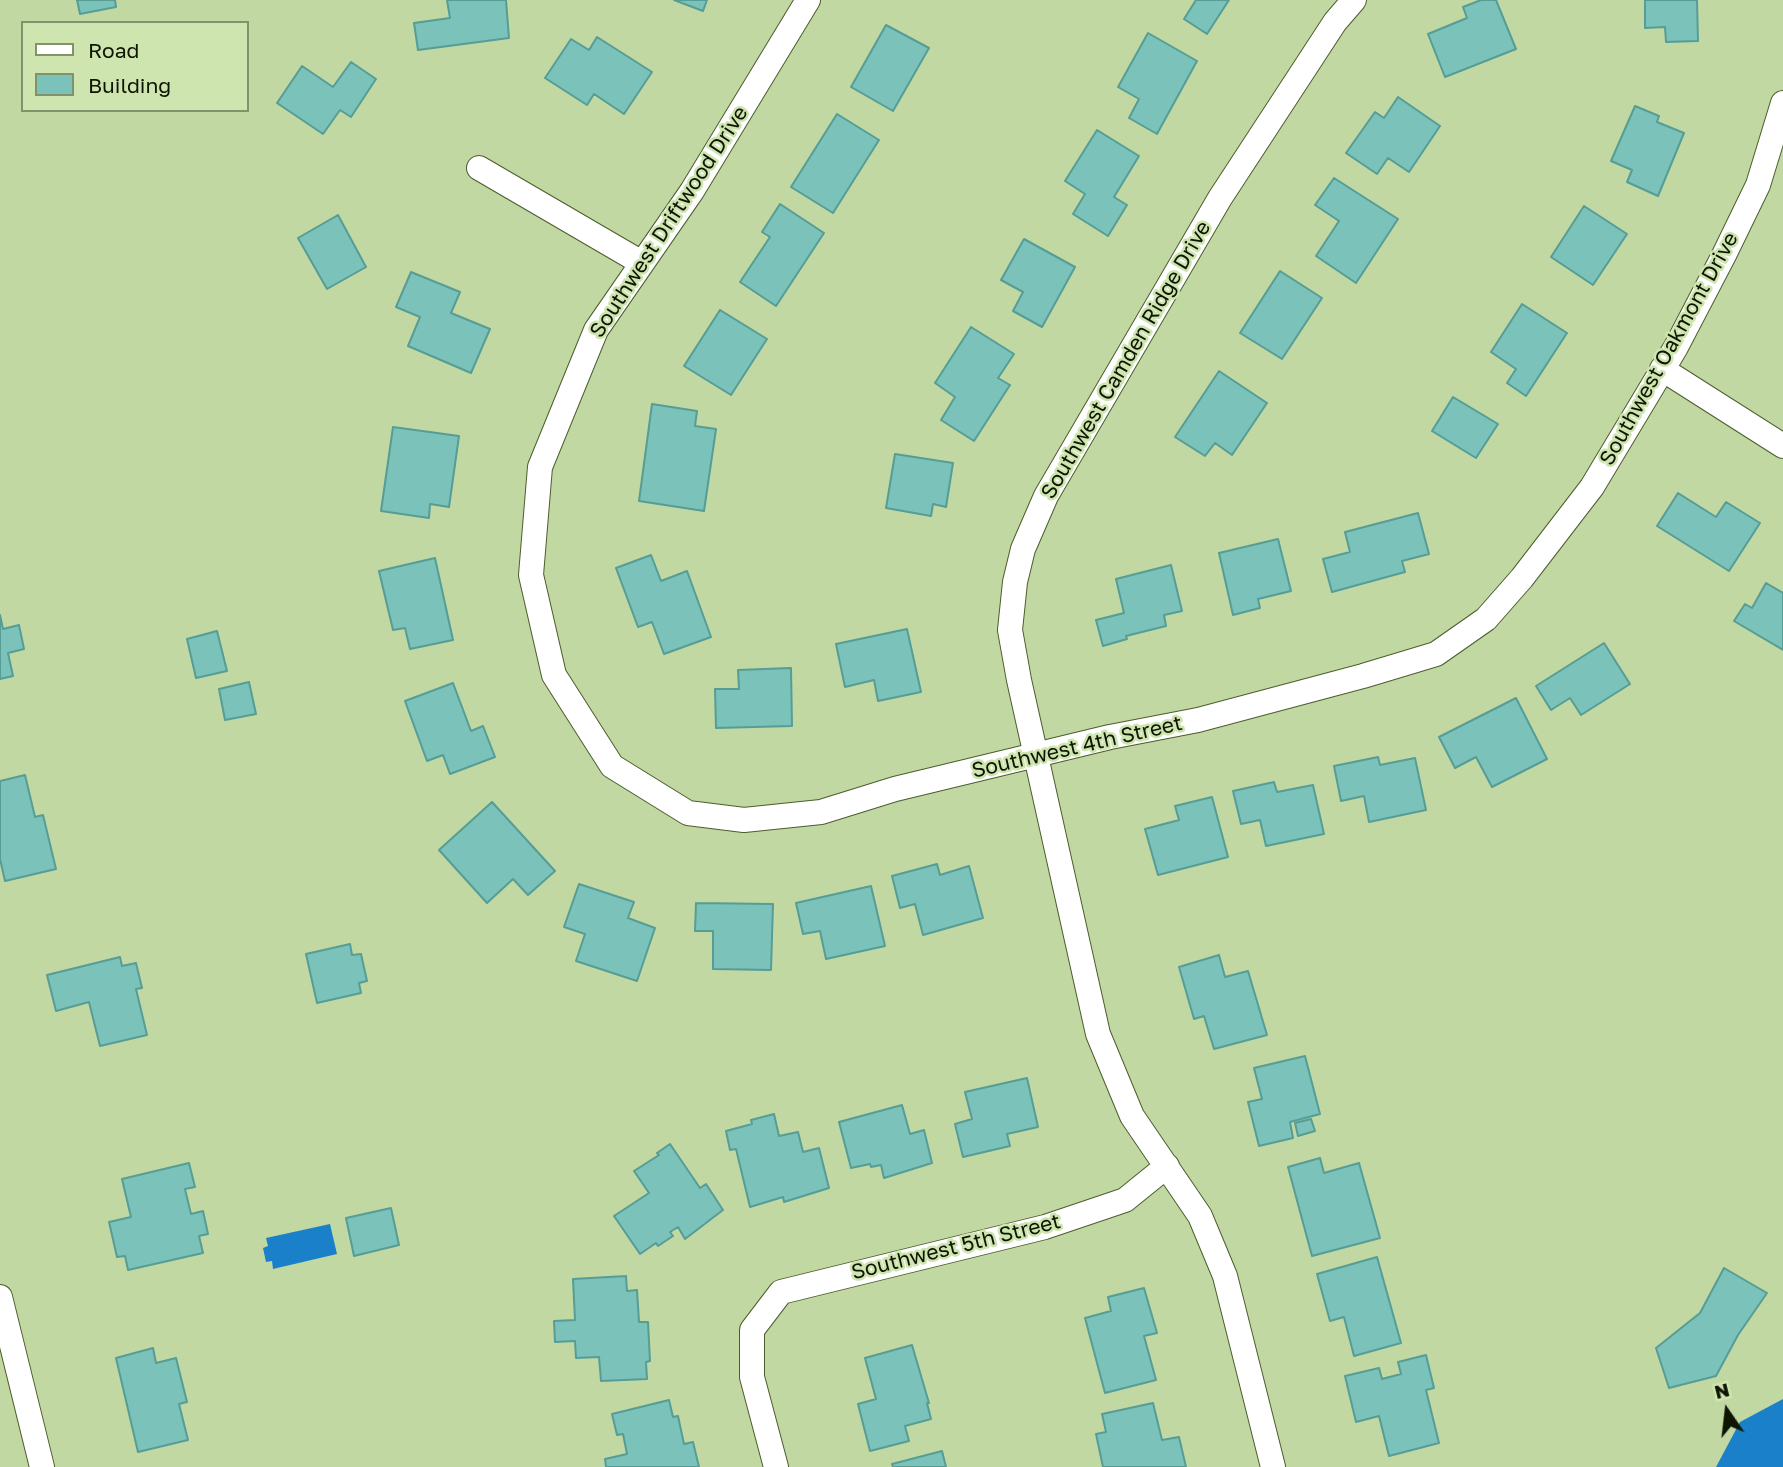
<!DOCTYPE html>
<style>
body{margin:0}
#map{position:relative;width:1783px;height:1467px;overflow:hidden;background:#c2d8a3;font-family:"Golos Text",sans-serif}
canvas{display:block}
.legend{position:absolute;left:21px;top:21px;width:228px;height:91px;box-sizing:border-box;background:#cfe5b0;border:2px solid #82926b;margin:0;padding:9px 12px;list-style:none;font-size:21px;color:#0e1503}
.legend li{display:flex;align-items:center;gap:14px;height:35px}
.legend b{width:35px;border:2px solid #82926b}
.north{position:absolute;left:1692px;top:1376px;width:70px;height:70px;-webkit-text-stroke:5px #cfe5b0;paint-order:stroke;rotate:346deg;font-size:19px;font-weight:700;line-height:28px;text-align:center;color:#0e1503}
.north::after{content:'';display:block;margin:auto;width:24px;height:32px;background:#0e1503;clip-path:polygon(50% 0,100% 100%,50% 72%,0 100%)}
</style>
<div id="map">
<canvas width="1783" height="1467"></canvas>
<ul class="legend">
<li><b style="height:9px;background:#fff"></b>Road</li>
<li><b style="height:19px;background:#7ac2ba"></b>Building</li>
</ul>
<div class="north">N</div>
</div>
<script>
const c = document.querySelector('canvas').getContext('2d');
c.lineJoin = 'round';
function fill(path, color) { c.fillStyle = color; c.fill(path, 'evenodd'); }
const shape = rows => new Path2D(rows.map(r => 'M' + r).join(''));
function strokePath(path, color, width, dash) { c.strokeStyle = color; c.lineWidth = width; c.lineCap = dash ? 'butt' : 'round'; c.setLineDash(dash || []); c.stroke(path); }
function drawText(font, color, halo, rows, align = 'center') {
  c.font = font + ' "Golos Text",sans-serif'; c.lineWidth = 5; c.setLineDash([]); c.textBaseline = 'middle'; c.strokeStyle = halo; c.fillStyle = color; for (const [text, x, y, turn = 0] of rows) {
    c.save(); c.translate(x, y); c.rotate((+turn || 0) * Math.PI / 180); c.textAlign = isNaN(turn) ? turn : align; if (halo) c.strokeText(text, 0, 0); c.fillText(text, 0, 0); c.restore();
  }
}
fill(shape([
 [330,1224,337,1254,273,1269,272,1261,266,1262,263,1248,268,1246,266,1238],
 [1783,1399,1783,1467,1716,1467,1740,1422]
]), '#1980c9');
const building = shape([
 [77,0,115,0,116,7,80,14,77,0],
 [447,0,506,0,509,38,418,50,414,23,450,18,447,0],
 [674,0,707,0,703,11,674,0],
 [1196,0,1229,0,1207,34,1184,19,1196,0],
 [1481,0,1496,0,1516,49,1445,77,1428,34,1467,18,1463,7,1481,0],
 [1645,0,1697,0,1698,41,1666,42,1665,27,1645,28,1645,0],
 [886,25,929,48,893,111,851,87,886,25],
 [1148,33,1197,61,1157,134,1129,118,1139,99,1118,87,1148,33],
 [597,37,652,72,624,114,594,94,587,105,545,78,571,39,589,50,597,37],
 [351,62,376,79,351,117,340,110,323,134,277,103,302,66,333,87,351,62],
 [1398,97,1440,126,1409,172,1388,158,1377,174,1346,153,1375,112,1384,118,1398,97],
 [1635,106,1659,116,1657,122,1684,133,1658,196,1627,182,1632,170,1611,161,1635,106],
 [837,114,879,140,833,213,791,187,837,114],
 [1097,130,1139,156,1114,197,1127,205,1108,236,1073,214,1085,194,1065,181,1097,130],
 [1334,178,1398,219,1356,283,1316,256,1339,221,1315,205,1334,178],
 [780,204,824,233,776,306,740,282,770,237,762,232,780,204],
 [1584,206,1627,234,1593,285,1551,257,1584,206],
 [338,215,366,267,327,289,298,238,338,215],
 [1024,239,1075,267,1042,327,1013,311,1023,292,1001,280,1024,239],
 [1280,271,1322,298,1282,359,1240,333,1280,271],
 [411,272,460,292,451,313,490,329,471,373,408,346,420,317,396,307,411,272],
 [1522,304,1567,333,1526,396,1507,383,1516,369,1491,352,1522,304],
 [720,310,767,339,731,395,684,366,720,310],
 [971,327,1014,354,998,378,1010,385,974,441,941,420,955,397,935,383,971,327],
 [1219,371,1267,403,1232,455,1215,443,1205,456,1175,437,1219,371],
 [1453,397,1498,424,1476,458,1432,431,1453,397],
 [652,404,697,411,695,426,716,429,704,511,639,501,652,404],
 [393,427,459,436,449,507,430,504,429,518,381,511,393,427],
 [895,454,953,463,946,507,933,504,931,516,886,508,895,454],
 [1678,493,1716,517,1726,502,1760,523,1729,571,1657,526,1678,493],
 [1418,513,1429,554,1402,561,1405,572,1332,592,1323,559,1350,552,1345,532,1418,513],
 [1278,539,1291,591,1258,599,1260,608,1233,615,1219,553,1278,539],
 [651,555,661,581,687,571,711,637,664,654,652,622,638,627,616,568,651,555],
 [435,558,453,640,410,649,405,628,393,630,379,571,435,558],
 [1171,565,1182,611,1164,615,1166,626,1126,636,1127,639,1103,646,1096,620,1124,613,1116,579,1171,565],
 [1766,583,1783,593,1783,650,1734,621,1745,604,1752,608,1766,583],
 [0,615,3,629,19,625,24,649,8,653,13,676,0,679,0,615],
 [907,629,921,692,878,701,874,680,845,687,836,644,907,629],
 [217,631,227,671,196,678,187,639,217,631],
 [1604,643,1630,684,1581,715,1570,698,1551,710,1536,686,1604,643],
 [791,668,792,726,716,728,715,689,739,689,738,670,791,668],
 [249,682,256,714,225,720,219,689,249,682],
 [453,683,471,731,483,726,495,757,450,774,443,755,427,761,405,701,453,683],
 [1516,698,1547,759,1492,787,1476,757,1455,768,1439,737,1516,698],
 [1378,757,1380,765,1415,758,1426,810,1369,822,1364,796,1341,801,1334,766,1378,757],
 [25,775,35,817,43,815,56,869,5,881,0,859,0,781,25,775],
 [1274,782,1277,792,1313,785,1324,834,1266,846,1260,820,1241,824,1233,791,1274,782],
 [1212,797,1228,857,1158,875,1145,829,1179,820,1175,806,1212,797],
 [492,802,555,871,528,895,513,879,487,903,439,850,492,802],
 [937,864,940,875,969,866,983,918,923,935,915,904,900,908,892,876,937,864],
 [579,884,634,902,628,918,655,928,637,981,576,961,585,934,564,927,579,884],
 [871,886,885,946,826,959,820,931,803,934,796,903,871,886],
 [696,903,773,904,771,970,713,969,713,931,695,931,696,903],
 [350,944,352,955,361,954,367,981,359,983,361,993,317,1003,306,954,350,944],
 [1219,955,1225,977,1248,971,1267,1035,1214,1049,1204,1016,1194,1019,1179,967,1219,955],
 [120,957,122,966,136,963,142,988,136,989,147,1035,100,1046,89,1002,56,1011,47,975,120,957],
 [1305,1056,1320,1114,1290,1122,1293,1138,1259,1146,1248,1102,1262,1099,1254,1068,1305,1056],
 [1027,1078,1038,1127,1007,1134,1010,1146,963,1157,955,1124,972,1119,965,1092,1027,1078],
 [902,1105,910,1134,924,1130,932,1163,884,1178,881,1165,871,1167,870,1164,851,1168,839,1122,902,1105],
 [774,1114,779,1136,798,1132,803,1152,819,1148,829,1188,784,1202,783,1197,750,1207,736,1149,730,1150,726,1131,752,1124,751,1120,774,1114],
 [1311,1119,1315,1131,1298,1136,1295,1123,1311,1119],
 [670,1144,700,1188,706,1184,723,1210,685,1239,678,1227,670,1232,673,1236,658,1246,656,1243,640,1254,614,1216,649,1193,634,1171,659,1155,657,1153,670,1144],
 [1320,1158,1324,1173,1359,1163,1380,1238,1312,1256,1288,1167,1320,1158],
 [189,1163,195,1187,185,1189,191,1214,203,1211,208,1234,199,1236,203,1253,128,1270,125,1256,117,1257,109,1222,131,1217,122,1179,189,1163],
 [391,1208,399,1245,354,1256,346,1218,391,1208],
 [1377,1257,1401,1343,1354,1356,1344,1317,1330,1321,1317,1274,1377,1257],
 [1724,1268,1767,1293,1738,1335,1716,1376,1669,1388,1656,1348,1700,1313,1724,1268],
 [626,1276,627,1291,637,1290,639,1322,648,1322,650,1361,646,1362,647,1379,601,1381,599,1357,576,1358,575,1341,555,1342,554,1321,575,1320,573,1279,626,1276],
 [1144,1288,1157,1333,1144,1336,1156,1380,1105,1393,1085,1318,1111,1311,1108,1297,1144,1288],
 [912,1345,929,1403,927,1403,931,1419,905,1426,909,1441,870,1451,858,1404,876,1399,865,1358,912,1345],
 [153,1348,156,1363,176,1358,187,1402,179,1404,188,1440,138,1452,116,1358,153,1348],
 [1426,1355,1434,1388,1426,1390,1439,1443,1389,1456,1379,1416,1356,1422,1345,1376,1379,1368,1382,1379,1401,1374,1398,1362,1426,1355],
 [669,1400,673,1417,678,1416,684,1444,693,1442,699,1467,606,1467,605,1459,627,1454,623,1434,617,1435,612,1414,669,1400],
 [1153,1403,1162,1440,1179,1437,1186,1467,1103,1467,1096,1434,1106,1432,1102,1414,1153,1403],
 [942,1451,946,1467,893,1467,892,1464,942,1451]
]);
fill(building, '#7ac2ba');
strokePath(building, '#559d95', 2);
const minor = shape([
 [808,0,692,191,596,330,540,467,531,575,554,675,612,766,688,813,744,820,821,812,895,789,1110,737,1198,720,1363,676,1436,654,1486,619,1522,578,1592,487,1676,347,1724,255,1758,185,1783,103],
 [479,168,642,263],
 [1662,369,1783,446],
 [0,1297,42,1467],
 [776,1467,752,1377,752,1330,781,1292,1045,1227,1125,1200,1167,1166],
 [1273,1467,1225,1276,1200,1216,1132,1116,1098,1034,1019,680,1010,630,1015,582,1023,549,1046,496,1220,198,1335,22,1354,0]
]);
strokePath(minor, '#4b5d2d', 26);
strokePath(minor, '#fff', 24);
drawText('21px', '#0e1503', '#cfe5b0', [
 ["Southwest Driftwood Drive",669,222,-57],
 ["Southwest Oakmont Drive",1669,349,-61],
 ["Southwest Camden Ridge Drive",1126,360,-60],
 ["Southwest 4th Street",1077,747,-13],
 ["Southwest 5th Street",956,1247,-14]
]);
</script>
